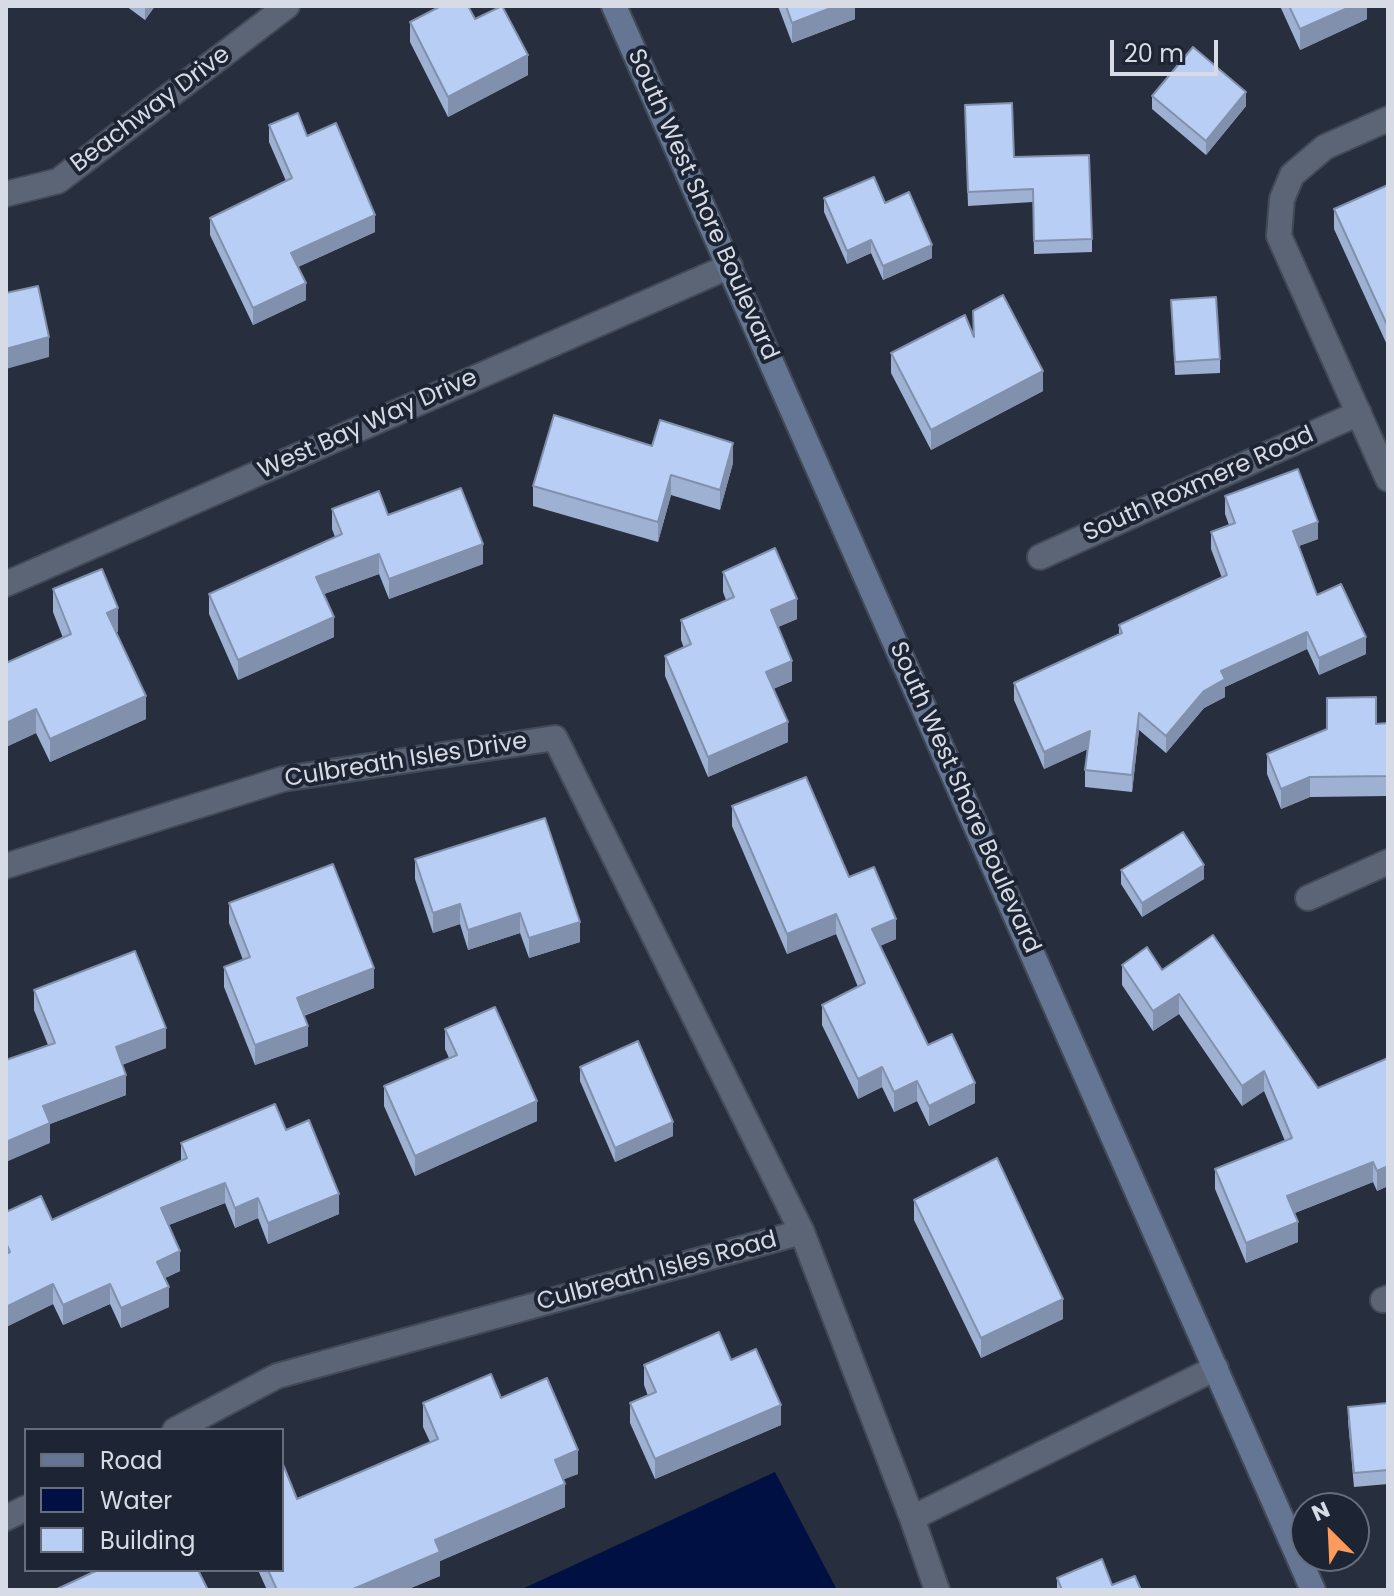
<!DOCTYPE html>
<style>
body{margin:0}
#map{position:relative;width:1394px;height:1596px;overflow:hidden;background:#272f3e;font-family:Poppins,sans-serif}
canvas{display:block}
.frame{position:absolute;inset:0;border:8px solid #d6dbe5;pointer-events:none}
.legend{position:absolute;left:24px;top:1428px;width:260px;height:144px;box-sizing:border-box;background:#1d2534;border:2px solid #676e7b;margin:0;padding:10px 14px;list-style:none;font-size:24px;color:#d6dbe5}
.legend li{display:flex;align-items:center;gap:16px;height:40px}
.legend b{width:40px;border:2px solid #676e7b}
.north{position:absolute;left:1290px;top:1492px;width:80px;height:80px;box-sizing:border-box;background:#1d2534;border:2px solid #676e7b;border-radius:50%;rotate:336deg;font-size:22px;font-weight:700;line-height:32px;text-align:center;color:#d6dbe5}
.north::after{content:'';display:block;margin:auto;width:28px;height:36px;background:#ff9b5a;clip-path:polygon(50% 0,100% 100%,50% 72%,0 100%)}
.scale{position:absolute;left:1110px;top:40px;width:108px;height:36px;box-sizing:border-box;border:4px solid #d6dbe5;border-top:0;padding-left:10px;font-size:24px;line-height:28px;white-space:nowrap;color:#d6dbe5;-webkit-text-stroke:6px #1d2534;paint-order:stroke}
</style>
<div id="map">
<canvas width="1394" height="1596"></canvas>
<div class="frame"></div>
<ul class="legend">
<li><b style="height:10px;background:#657694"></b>Road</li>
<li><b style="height:22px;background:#001043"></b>Water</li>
<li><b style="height:22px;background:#b8cef5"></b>Building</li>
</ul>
<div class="north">N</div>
<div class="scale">20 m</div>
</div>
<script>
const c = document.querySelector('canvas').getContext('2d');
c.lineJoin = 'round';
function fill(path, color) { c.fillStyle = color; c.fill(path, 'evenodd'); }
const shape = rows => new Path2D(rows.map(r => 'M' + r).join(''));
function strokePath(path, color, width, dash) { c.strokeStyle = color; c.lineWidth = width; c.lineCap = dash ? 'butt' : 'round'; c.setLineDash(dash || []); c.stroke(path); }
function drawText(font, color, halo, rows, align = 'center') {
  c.font = font + ' Poppins,sans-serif'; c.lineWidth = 8; c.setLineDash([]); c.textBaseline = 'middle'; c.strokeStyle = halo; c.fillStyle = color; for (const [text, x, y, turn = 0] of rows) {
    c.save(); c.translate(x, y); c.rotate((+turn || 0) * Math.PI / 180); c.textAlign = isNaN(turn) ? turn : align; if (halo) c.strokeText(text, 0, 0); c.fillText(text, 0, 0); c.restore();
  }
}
fill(shape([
 [775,1472,837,1590,520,1590]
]), '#001043');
const street = shape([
 [1388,119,1325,147,1292,175,1282,199,1279,236,1388,479],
 [6,194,58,181,287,6],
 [1040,557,1359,413],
 [6,584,730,266],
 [6,866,283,779,555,738,802,1232,912,1518,937,1590],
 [1308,898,1388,862],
 [1383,1300,1388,1298],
 [175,1430,277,1376,802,1232],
 [6,1518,26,1508],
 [912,1518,1216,1368]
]);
const secondary = shape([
 [614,6,1313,1590]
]);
strokePath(street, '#434a57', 28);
strokePath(secondary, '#434a57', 28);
strokePath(street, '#5b6576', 24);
strokePath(secondary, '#657694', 24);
fill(shape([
 [126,6,155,6,145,20],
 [778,6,855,6,855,19,792,43],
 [1280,6,1367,6,1367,19,1300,50],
 [475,19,528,75,448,117,410,42,410,22],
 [1152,96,1246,106,1206,155,1152,109],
 [965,118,1014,157,1092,239,1092,252,1034,254,1033,202,968,206],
 [269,125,307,136,375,232,298,267,306,300,253,325,210,235,210,218,286,181,269,142],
 [1388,185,1388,347,1334,229,1334,209],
 [824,198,885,203,932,258,883,280,871,253,847,264,824,212],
 [1171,300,1220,359,1220,373,1175,375],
 [973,311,1043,391,931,450,891,373,891,353,973,335],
 [652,446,733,463,720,510,671,495,658,542,533,506,533,486],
 [1225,496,1318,539,1299,546,1317,595,1366,654,1319,675,1307,649,1225,687,1225,697,1204,708,1166,753,1139,730,1132,792,1085,787,1085,770,1088,749,1044,769,1014,700,1014,683,1119,634,1119,625,1222,578,1211,549,1211,532,1229,525,1225,514],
 [332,509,388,515,483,564,389,599,379,574,324,594,334,637,238,680,209,614,209,594,335,537,332,529],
 [723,572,797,619,778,627,792,681,773,689,788,742,708,777,665,676,665,656,684,648,681,640,681,620,726,600,723,592],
 [53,589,118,632,116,632,146,719,50,762,36,733,6,747,6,663,63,638,53,612],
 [1388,723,1388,796,1310,797,1281,809,1267,774,1267,754,1376,724],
 [732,806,849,877,896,939,880,946,928,1045,975,1103,929,1126,917,1101,894,1112,882,1087,858,1099,822,1025,822,1005,858,987,836,934,787,954,732,826],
 [415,859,580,942,529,958,520,933,468,950,460,924,433,933,415,879],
 [1121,870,1204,879,1142,917,1121,884],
 [229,903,374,988,304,1016,308,1046,255,1065,224,987,224,967,243,960,229,923],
 [1122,965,1162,970,1318,1088,1388,1058,1388,1186,1377,1191,1373,1182,1295,1213,1298,1242,1246,1263,1215,1189,1215,1169,1285,1141,1264,1091,1242,1106,1179,1014,1153,1031,1122,985],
 [34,990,166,1048,122,1065,126,1095,50,1124,50,1143,48,1045,34,1010],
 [445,1029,537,1121,415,1176,384,1106,384,1086,449,1058,445,1049],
 [580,1067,673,1136,615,1162,580,1081],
 [286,1130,339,1214,268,1244,258,1218,235,1228,225,1203,169,1225,180,1271,165,1278,169,1307,121,1328,110,1304,63,1325,53,1304,6,1327,6,1212,52,1220,181,1161,181,1143],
 [914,1200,1063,1319,981,1358,914,1220],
 [731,1360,781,1425,655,1479,630,1423,630,1403,648,1396,644,1385,644,1365],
 [501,1398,578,1474,563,1479,565,1507,440,1561,440,1576,406,1590,267,1590,258,1570,282,1570,297,1499,430,1442,423,1427,423,1403],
 [1388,1403,1388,1484,1354,1487,1348,1421,1348,1407],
 [1057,1578,1141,1590,1057,1590]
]), '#9eb1d3');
fill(shape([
 [145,6,155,6,145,20],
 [836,6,855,6,855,19,792,43,792,23],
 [1352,6,1367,6,1367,19,1300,50,1300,29],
 [528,55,528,75,448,117,448,97],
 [1246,92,1246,106,1206,155,1206,141],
 [375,215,375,232,291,270,291,253],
 [871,240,871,253,847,264,847,251],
 [932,245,932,258,883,280,883,266],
 [306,283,306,300,253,325,253,308],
 [49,337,49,357,6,369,6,349],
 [1043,371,1043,391,931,450,931,430],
 [733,443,733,463,720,510,720,490],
 [671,475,671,495,658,542,658,522],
 [1318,522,1318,539,1293,548,1293,531],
 [483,544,483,564,389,599,389,579],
 [379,554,379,574,316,597,316,577],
 [797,599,797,619,771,630,771,610],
 [118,608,118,632,107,636,107,613],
 [334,617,334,637,238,680,238,660],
 [1307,632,1307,649,1225,687,1225,697,1204,708,1166,753,1166,736,1221,671],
 [1366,637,1366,654,1319,675,1319,658],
 [792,661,792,681,766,692,766,672],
 [146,696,146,719,50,762,50,739],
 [36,709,36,733,6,747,6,723],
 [1139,713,1139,730,1132,792,1132,775],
 [788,722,788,742,708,777,708,757],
 [1090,731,1090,748,1044,769,1044,752],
 [1310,777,1310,797,1281,809,1281,789],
 [1204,865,1204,879,1142,917,1142,903],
 [460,904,460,924,433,933,433,913],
 [520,913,520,933,468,950,468,930],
 [836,914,836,934,787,954,787,934],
 [896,919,896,939,872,949,872,929],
 [580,922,580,942,529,958,529,938],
 [374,968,374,988,297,1018,297,998],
 [1179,994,1179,1014,1153,1031,1153,1011],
 [308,1026,308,1046,255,1065,255,1045],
 [166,1028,166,1048,116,1067,116,1047],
 [882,1067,882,1087,858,1099,858,1079],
 [1264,1071,1264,1091,1242,1106,1242,1086],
 [126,1075,126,1095,50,1124,50,1143,6,1162,6,1142,43,1106],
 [917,1081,917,1101,894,1112,894,1092],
 [975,1083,975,1103,929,1126,929,1106],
 [537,1101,537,1121,415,1176,415,1156],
 [673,1122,673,1136,615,1162,615,1148],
 [1373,1162,1373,1182,1287,1216,1287,1196],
 [1388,1166,1388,1186,1377,1191,1377,1171],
 [225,1183,225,1203,161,1228,161,1208],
 [339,1194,339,1214,268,1244,268,1223],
 [258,1198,258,1218,235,1228,235,1208],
 [1298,1222,1298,1242,1246,1263,1246,1243],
 [180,1251,180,1271,157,1282,157,1262],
 [53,1284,53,1304,6,1327,6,1307],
 [110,1284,110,1304,63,1325,63,1305],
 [169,1287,169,1307,121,1328,121,1308],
 [1063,1299,1063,1319,981,1358,981,1338],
 [781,1405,781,1425,655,1479,655,1459],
 [578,1450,578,1474,555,1483,555,1460],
 [565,1484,565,1507,440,1561,440,1576,406,1590,351,1590,435,1540]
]), '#8190ac');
const building = shape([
 [441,6,468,6,475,19,502,6,528,55,448,97,410,22,441,6],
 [786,6,836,6,792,23,786,6],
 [1289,6,1352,6,1300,29,1289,6],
 [1193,47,1246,92,1206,141,1152,96,1193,47],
 [1012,103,1014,157,1089,155,1092,239,1034,241,1033,189,968,192,965,105,1012,103],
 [298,113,307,136,336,123,375,215,291,253,306,283,253,308,210,218,292,178,269,125,298,113],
 [874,177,885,203,909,192,932,245,883,266,871,240,847,251,824,198,874,177],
 [1388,185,1388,327,1334,209,1388,185],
 [38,286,49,337,6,349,6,293,38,286],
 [1003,295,1043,371,931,430,891,353,965,315,974,337,973,311,1003,295],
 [1216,297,1220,359,1175,362,1171,300,1216,297],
 [554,415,652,446,660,420,733,443,720,490,671,475,658,522,533,486,554,415],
 [1298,469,1318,522,1293,531,1317,595,1341,584,1366,637,1319,658,1307,632,1221,671,1225,679,1204,691,1166,736,1139,713,1132,775,1085,770,1090,731,1044,752,1014,683,1122,633,1119,625,1227,575,1211,532,1235,523,1225,496,1298,469],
 [461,488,483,544,389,579,379,554,316,577,334,617,238,660,209,594,342,534,332,509,379,491,388,515,461,488],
 [775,548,797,599,771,610,792,661,766,672,788,722,708,757,665,656,691,644,681,620,734,597,723,572,775,548],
 [102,569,118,608,107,613,146,696,50,739,36,709,6,723,6,663,71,634,53,589,102,569],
 [1376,697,1376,724,1388,723,1388,776,1310,777,1281,789,1267,754,1327,729,1327,698,1376,697],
 [806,777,849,877,874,867,896,919,872,929,928,1045,952,1034,975,1083,929,1106,917,1081,894,1092,882,1067,858,1079,822,1005,865,983,836,914,787,934,732,806,806,777],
 [545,818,580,922,529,938,520,913,468,930,460,904,433,913,415,859,545,818],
 [1183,832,1204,865,1142,903,1121,870,1183,832],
 [333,864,374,968,297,998,308,1026,255,1045,224,967,250,957,229,903,333,864],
 [1213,935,1318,1088,1388,1058,1388,1166,1377,1171,1373,1162,1287,1196,1298,1222,1246,1243,1215,1169,1292,1138,1264,1071,1242,1086,1179,994,1153,1011,1122,965,1147,947,1162,970,1213,935],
 [135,951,166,1028,116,1047,126,1075,43,1106,50,1123,6,1142,6,1060,55,1043,34,990,135,951],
 [495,1007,537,1101,415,1156,384,1086,457,1055,445,1029,495,1007],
 [638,1041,673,1122,615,1148,580,1067,638,1041],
 [275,1104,286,1130,309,1120,339,1194,268,1223,258,1198,235,1208,225,1183,161,1208,180,1251,157,1262,169,1287,121,1308,110,1284,63,1305,53,1284,6,1307,6,1254,10,1252,6,1243,6,1212,41,1196,52,1220,187,1158,181,1143,275,1104],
 [997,1158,1063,1299,981,1338,914,1200,997,1158],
 [719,1332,731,1360,756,1349,781,1405,655,1459,630,1403,656,1392,644,1365,719,1332],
 [491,1374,501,1398,547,1378,578,1450,555,1460,565,1484,435,1540,440,1552,351,1590,277,1590,268,1570,282,1570,282,1462,297,1499,438,1439,423,1403,491,1374],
 [1388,1403,1388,1470,1354,1473,1348,1407,1388,1403],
 [1102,1559,1112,1585,1135,1576,1141,1590,1062,1590,1057,1578,1102,1559],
 [98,1570,198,1570,208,1590,55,1590,98,1570]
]);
fill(building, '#b8cef5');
strokePath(building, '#8190ac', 2);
drawText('24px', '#d6dbe5', '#1d2534', [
 ["Beachway Drive",151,110,-37],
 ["South West Shore Boulevard",702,205,66],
 ["West Bay Way Drive",368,425,-24],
 ["South Roxmere Road",1199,485,-24],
 ["Culbreath Isles Drive",406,761,-9],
 ["South West Shore Boulevard",964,798,66],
 ["Culbreath Isles Road",657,1272,-15]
]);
</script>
